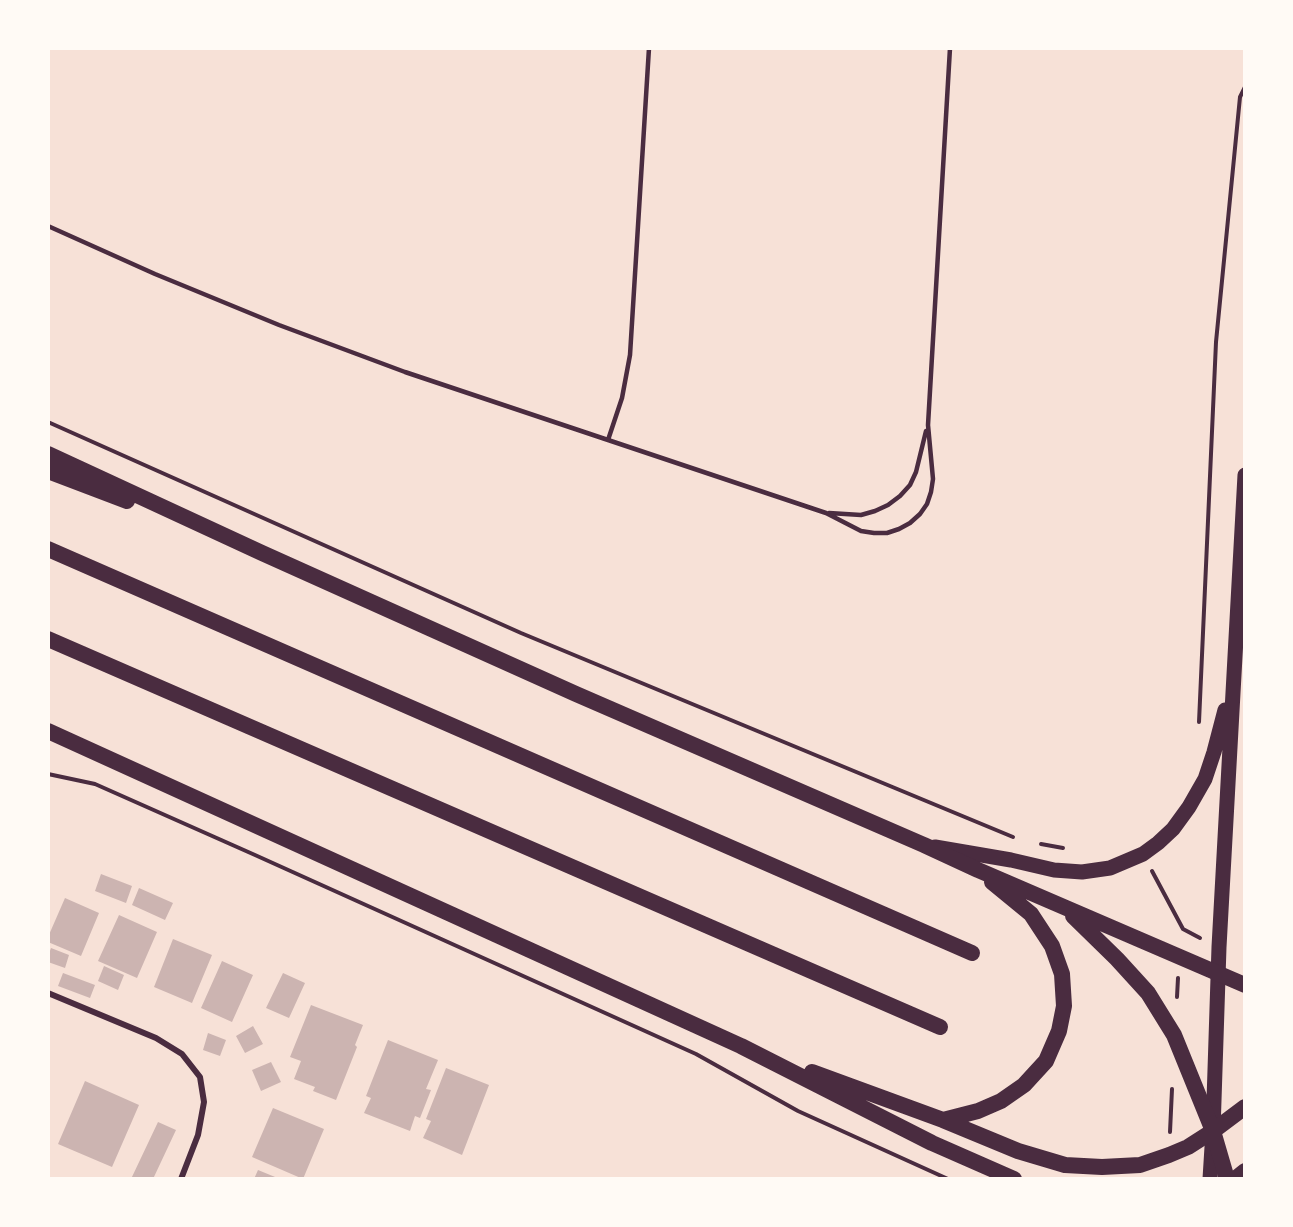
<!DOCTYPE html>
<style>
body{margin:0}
#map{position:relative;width:1293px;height:1227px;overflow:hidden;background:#f7e1d7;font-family:Inter,sans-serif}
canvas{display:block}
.frame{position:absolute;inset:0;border:50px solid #fffaf5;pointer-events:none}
</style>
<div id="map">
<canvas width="1293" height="1227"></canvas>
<div class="frame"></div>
</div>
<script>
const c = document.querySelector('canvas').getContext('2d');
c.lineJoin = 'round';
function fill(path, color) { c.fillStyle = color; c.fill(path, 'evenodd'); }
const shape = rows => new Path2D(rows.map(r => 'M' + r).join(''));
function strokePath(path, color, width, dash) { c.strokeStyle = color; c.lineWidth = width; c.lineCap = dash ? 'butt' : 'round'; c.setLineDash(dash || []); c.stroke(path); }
fill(shape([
 [101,874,132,886,126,903,95,891],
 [139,888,173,903,165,920,132,905],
 [65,898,99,913,81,956,48,942,48,937],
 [119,915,157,932,137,978,98,961],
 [173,939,212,955,192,1003,154,987],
 [51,948,69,955,65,968,48,962,48,956],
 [222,961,253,975,232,1022,201,1008],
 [104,966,124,975,118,990,98,981],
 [63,973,95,985,90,998,58,986],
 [283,973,305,983,289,1018,266,1008],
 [311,1005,363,1025,355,1045,357,1047,336,1100,313,1091,315,1087,294,1079,301,1061,290,1057],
 [253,1026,263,1044,245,1053,236,1036],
 [208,1033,226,1040,220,1056,203,1050],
 [388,1040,438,1060,426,1089,431,1090,420,1118,415,1116,410,1131,364,1113,371,1098,366,1096],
 [271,1062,281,1082,261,1091,252,1070],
 [446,1068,489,1085,462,1155,423,1138,431,1121,426,1119],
 [85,1081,139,1105,112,1167,58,1144],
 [273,1108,324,1129,303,1179,252,1157],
 [158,1122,176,1130,153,1179,131,1179],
 [258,1170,280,1179,254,1179]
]), '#ccb4b1');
strokePath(shape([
 [48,422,521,633,1013,837],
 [1199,722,1216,342,1240,97,1245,87],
 [48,774,95,784,255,855,696,1054,798,1111,948,1179],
 [1041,844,1063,848],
 [1152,871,1183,929,1200,938],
 [1177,997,1178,978],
 [1170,1132,1172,1089]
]), '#4a2c40', 4);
strokePath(shape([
 [48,226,155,274,279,325,405,372,826,513,861,531,874,533,887,533,899,529,910,523,920,514,927,504,931,492,933,479,928,425,950,48],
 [608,440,622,398,630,355,649,48],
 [829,513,861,515,875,511,888,505,900,496,910,485,916,472,926,431]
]), '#4a2c40', 4.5);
strokePath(shape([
 [48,993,156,1038,182,1054,200,1077,204,1102,198,1135,181,1179]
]), '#4a2c40', 6);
strokePath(shape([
 [935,847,1011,860,1054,870,1082,872,1110,868,1143,854,1158,843,1173,829,1189,807,1205,779,1214,752,1225,710],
 [1210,1179,1213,1131,1219,947,1245,475]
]), '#4a2c40', 15);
strokePath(shape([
 [48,454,262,553,576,694,924,845,978,870,1245,985],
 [48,471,127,501],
 [48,549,972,953],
 [48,639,940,1027],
 [48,731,741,1046,932,1143,1014,1179],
 [1073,916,1117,959,1148,993,1174,1035,1213,1131,1227,1179],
 [812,1072,943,1120,1018,1151,1065,1165,1102,1167,1140,1165,1169,1155,1188,1147,1213,1131,1245,1107],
 [943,1120,978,1111,1001,1101,1024,1085,1046,1061,1059,1031,1064,1006,1062,974,1052,946,1031,914,992,882],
 [1235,1179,1245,1171]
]), '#4a2c40', 16);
</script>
